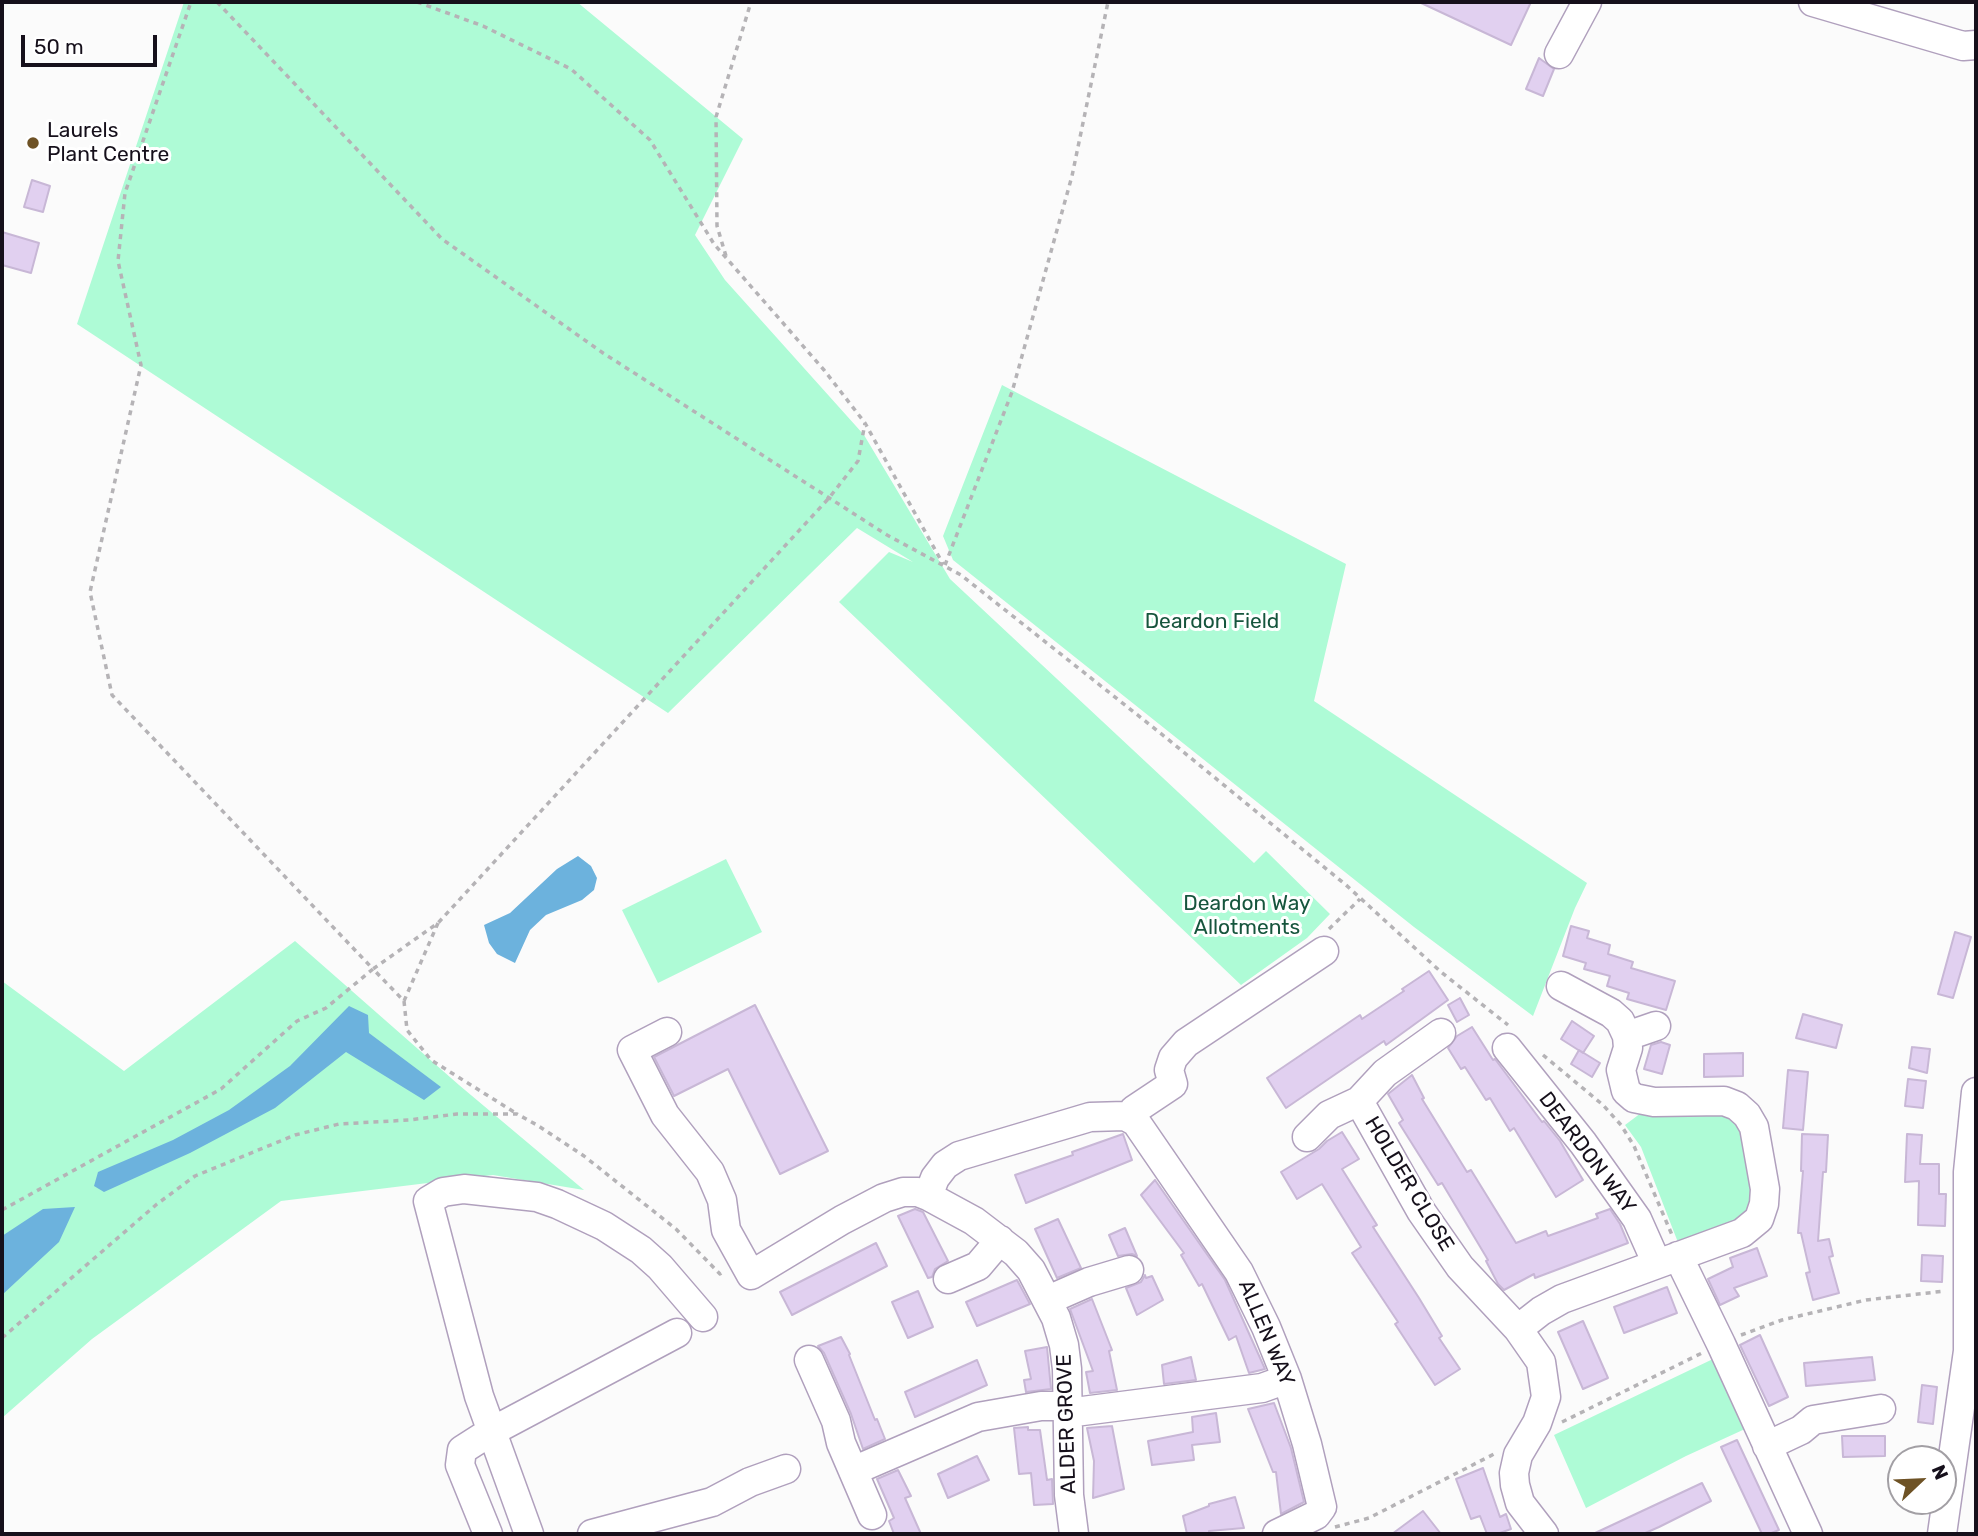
<!DOCTYPE html>
<style>
body{margin:0}
#map{position:relative;width:1978px;height:1536px;overflow:hidden;background:#fbfbfb;font-family:Rubik,sans-serif}
canvas{display:block}
.frame{position:absolute;inset:0;border:4px solid #16101b;pointer-events:none}
.north{position:absolute;left:1887px;top:1445px;width:70px;height:70px;box-sizing:border-box;background:#fff;border:2px solid #a29fa4;border-radius:50%;rotate:67deg;font-size:19px;font-weight:700;line-height:28px;text-align:center;color:#16101b}
.north::after{content:'';display:block;margin:auto;width:24px;height:32px;background:#6e5225;clip-path:polygon(50% 0,100% 100%,50% 72%,0 100%)}
.scale{position:absolute;left:21px;top:35px;width:136px;height:32px;box-sizing:border-box;border:4px solid #16101b;border-top:0;padding-left:9px;font-size:21px;line-height:24px;white-space:nowrap;color:#16101b;-webkit-text-stroke:5px #fff;paint-order:stroke}
</style>
<div id="map">
<canvas width="1978" height="1536"></canvas>
<div class="frame"></div>
<div class="north">N</div>
<div class="scale">50 m</div>
</div>
<script>
const c = document.querySelector('canvas').getContext('2d');
c.lineJoin = 'round';
function fill(path, color) { c.fillStyle = color; c.fill(path, 'evenodd'); }
const shape = rows => new Path2D(rows.map(r => 'M' + r).join(''));
function strokePath(path, color, width, dash) { c.strokeStyle = color; c.lineWidth = width; c.lineCap = dash ? 'butt' : 'round'; c.setLineDash(dash || []); c.stroke(path); }
function drawText(font, color, halo, rows, align = 'center') {
  c.font = font + ' Rubik,sans-serif'; c.lineWidth = 6; c.setLineDash([]); c.textBaseline = 'middle'; c.strokeStyle = halo; c.fillStyle = color; for (const [text, x, y, turn = 0] of rows) {
    c.save(); c.translate(x, y); c.rotate((+turn || 0) * Math.PI / 180); c.textAlign = isNaN(turn) ? turn : align; if (halo) c.strokeText(text, 0, 0); c.fillText(text, 0, 0); c.restore();
  }
}
fill(shape([
 [184,2,577,2,743,139,695,235,725,280,864,435,950,579,1254,863,1266,851,1330,914,1307,938,1241,985,839,602,889,552,913,562,857,528,668,713,77,324],
 [1002,385,1346,564,1314,701,1587,883,1575,908,1533,1016,1414,927,953,560,943,536],
 [726,859,762,932,658,983,622,910],
 [295,941,459,1085,584,1190,493,1175,281,1201,92,1339,2,1418,2,981,124,1071],
 [1710,1111,1733,1118,1742,1134,1754,1194,1751,1207,1739,1222,1679,1245,1641,1147,1625,1125,1641,1113],
 [1713,1359,1745,1429,1686,1456,1586,1508,1554,1435]
]), '#aefbd6');
fill(shape([
 [578,856,591,866,597,878,594,890,582,900,546,915,530,930,515,963,497,954,489,943,484,925,510,913,557,869],
 [349,1006,368,1015,369,1033,441,1087,424,1100,346,1052,275,1108,190,1153,104,1192,94,1186,98,1172,173,1140,229,1110,290,1066],
 [75,1207,59,1242,2,1295,2,1236,43,1209]
]), '#6cb2dd');
const building = shape([
 [1419,2,1531,2,1511,45,1419,2],
 [1539,58,1554,69,1543,96,1526,89,1539,58],
 [32,180,50,186,43,212,24,207,32,180],
 [2,232,39,243,31,273,2,265,2,232],
 [1571,926,1589,931,1587,938,1610,945,1608,954,1633,962,1631,968,1675,981,1666,1010,1627,999,1629,993,1607,986,1610,976,1584,969,1586,963,1563,956,1571,926],
 [1955,932,1971,937,1953,998,1938,994,1955,932],
 [1429,971,1448,1000,1386,1045,1384,1041,1286,1108,1267,1078,1360,1015,1362,1019,1404,991,1402,989,1429,971],
 [1460,998,1469,1015,1457,1022,1448,1005,1460,998],
 [755,1005,828,1151,780,1174,728,1069,674,1096,654,1057,755,1005],
 [1803,1014,1842,1025,1836,1048,1796,1038,1803,1014],
 [1572,1021,1594,1036,1583,1053,1561,1039,1572,1021],
 [1472,1027,1493,1060,1495,1059,1542,1122,1544,1121,1560,1141,1583,1180,1556,1197,1514,1128,1510,1131,1490,1098,1486,1100,1465,1067,1461,1069,1448,1048,1457,1036,1472,1027],
 [1661,1042,1670,1045,1662,1074,1644,1069,1651,1045,1661,1042],
 [1912,1047,1930,1049,1927,1073,1909,1068,1912,1047],
 [1579,1050,1600,1063,1592,1077,1571,1064,1579,1050],
 [1743,1053,1743,1076,1704,1077,1704,1054,1743,1053],
 [1788,1070,1808,1072,1803,1130,1783,1128,1788,1070],
 [1412,1075,1424,1098,1422,1099,1467,1172,1471,1170,1516,1243,1546,1231,1548,1236,1598,1218,1596,1214,1610,1209,1620,1224,1628,1243,1535,1278,1534,1274,1504,1290,1498,1284,1486,1261,1488,1260,1442,1183,1438,1185,1399,1123,1403,1120,1388,1094,1412,1075],
 [1908,1079,1926,1081,1923,1108,1905,1106,1908,1079],
 [1342,1132,1359,1159,1342,1169,1377,1225,1373,1227,1419,1298,1442,1336,1439,1338,1460,1369,1435,1385,1395,1324,1398,1322,1352,1253,1361,1247,1322,1184,1297,1199,1281,1172,1319,1149,1327,1141,1342,1132],
 [1123,1134,1132,1160,1026,1203,1015,1175,1073,1155,1072,1152,1123,1134],
 [1802,1134,1828,1135,1826,1172,1823,1172,1818,1241,1829,1239,1833,1256,1829,1257,1839,1293,1813,1300,1806,1273,1810,1272,1801,1233,1798,1233,1803,1171,1801,1171,1802,1134],
 [1907,1134,1922,1135,1920,1164,1939,1164,1939,1194,1946,1194,1945,1226,1918,1225,1919,1181,1905,1182,1907,1134],
 [1155,1180,1225,1280,1265,1369,1249,1373,1236,1336,1229,1340,1202,1284,1199,1286,1181,1255,1184,1253,1141,1195,1155,1180],
 [915,1209,923,1212,948,1261,935,1269,932,1277,928,1278,898,1216,915,1209],
 [1058,1219,1081,1268,1057,1278,1035,1229,1058,1219],
 [1125,1228,1137,1256,1132,1254,1118,1256,1109,1235,1125,1228],
 [876,1243,887,1266,792,1315,780,1292,876,1243],
 [1757,1248,1767,1276,1734,1288,1739,1296,1720,1305,1708,1279,1733,1267,1730,1258,1757,1248],
 [1922,1255,1943,1256,1942,1282,1921,1281,1922,1255],
 [1145,1275,1146,1278,1152,1276,1163,1300,1137,1315,1126,1288,1141,1282,1145,1275],
 [1017,1280,1030,1304,977,1326,966,1302,1017,1280],
 [1667,1287,1677,1313,1624,1333,1614,1307,1667,1287],
 [918,1291,933,1327,908,1338,892,1302,918,1291],
 [1092,1299,1112,1350,1109,1351,1117,1390,1090,1393,1086,1372,1093,1371,1070,1309,1092,1299],
 [1583,1321,1608,1378,1583,1389,1558,1332,1583,1321],
 [1760,1335,1788,1397,1769,1406,1740,1345,1760,1335],
 [841,1337,850,1354,849,1355,875,1420,877,1419,885,1439,863,1449,851,1414,824,1353,818,1346,841,1337],
 [1047,1347,1051,1389,1026,1392,1024,1380,1031,1379,1025,1351,1047,1347],
 [1191,1357,1196,1380,1164,1384,1162,1365,1191,1357],
 [1872,1357,1875,1380,1806,1386,1804,1363,1872,1357],
 [977,1360,987,1385,915,1417,905,1392,977,1360],
 [1922,1385,1937,1387,1933,1424,1918,1422,1922,1385],
 [1274,1403,1291,1448,1304,1502,1281,1514,1276,1472,1273,1472,1248,1409,1274,1403],
 [1216,1413,1220,1442,1192,1445,1194,1460,1152,1465,1148,1441,1193,1432,1192,1417,1216,1413],
 [1112,1426,1124,1489,1093,1498,1094,1461,1087,1428,1112,1426],
 [1028,1427,1028,1430,1040,1430,1047,1480,1052,1479,1053,1504,1034,1505,1031,1473,1019,1474,1014,1428,1028,1427],
 [1842,1436,1885,1436,1885,1456,1843,1457,1842,1436],
 [1737,1440,1779,1530,1769,1534,1762,1534,1721,1447,1737,1440],
 [977,1456,989,1480,948,1498,938,1474,977,1456],
 [1483,1468,1500,1517,1506,1514,1511,1529,1497,1534,1487,1534,1480,1516,1471,1519,1456,1479,1483,1468],
 [898,1470,911,1496,905,1498,921,1534,894,1534,889,1521,894,1518,877,1479,898,1470],
 [1702,1483,1711,1501,1659,1527,1643,1534,1593,1534,1702,1483],
 [1235,1497,1244,1528,1209,1531,1209,1534,1187,1534,1183,1516,1209,1506,1209,1504,1235,1497],
 [1423,1511,1441,1534,1392,1534,1423,1511]
]);
fill(building, '#e1d0f0');
strokePath(building, '#c8b7d6', 2);
const minor = shape([
 [1813,2,1963,46,1976,45],
 [1559,54,1587,2],
 [1561,986,1611,1013,1620,1021,1627,1036,1656,1026],
 [667,1032,632,1050,665,1115,710,1172,722,1200,726,1230,751,1275,842,1220,884,1198,903,1192,918,1192,928,1196,974,1221,1016,1253,1031,1270,1056,1318,1064,1345,1067,1369,1069,1495,1074,1534],
 [1507,1048,1583,1143,1637,1219,1657,1264],
 [1359,1101,1421,1211,1460,1267,1518,1329,1541,1362,1546,1397,1537,1423,1518,1455,1514,1473,1515,1485,1520,1503,1544,1534],
 [1130,1118,1134,1110,1173,1084,1169,1070,1173,1058,1186,1043,1324,951],
 [1307,1137,1329,1115,1359,1101,1385,1073,1441,1033],
 [928,1196,935,1178,945,1165,959,1156,1090,1117,1125,1116,1136,1122,1239,1272,1266,1327,1287,1379,1307,1444,1322,1507,1316,1515,1277,1534],
 [1678,1256,1721,1344,1808,1534],
 [948,1279,978,1266,1000,1240],
 [1048,1300,1089,1282,1129,1270],
 [1518,1329,1541,1311,1562,1299,1742,1233,1759,1219,1764,1204,1765,1189,1754,1127,1747,1115,1737,1106,1724,1101,1654,1102,1634,1098,1626,1091,1621,1070,1628,1048,1627,1036],
 [809,1360,836,1421,841,1443,872,1515],
 [1067,1413,1262,1388,1287,1379],
 [1767,1446,1801,1430,1813,1420,1881,1409],
 [853,1471,978,1417,1041,1406,1067,1406],
 [488,1534,460,1465,462,1450,487,1434,677,1333],
 [529,1534,479,1396,428,1201,443,1192,464,1189,537,1197,557,1204,604,1226,641,1250,660,1267,703,1317],
 [592,1534,712,1502,750,1482,786,1469],
 [1942,1534,1968,1351,1968,1172,1976,1092]
]);
strokePath(minor, '#b0a0bd', 31);
strokePath(shape([
 [217,2,442,239,603,353,887,535,961,575,1159,732,1346,885,1441,972,1508,1025],
 [417,2,483,26,571,69,650,140,714,244,824,370,865,423,943,564],
 [726,256,717,226,716,117,751,2],
 [945,565,1012,392,1072,176,1108,2],
 [438,923,404,1001,373,969,438,923,829,498,858,461,865,423],
 [1329,929,1360,899],
 [404,1001,407,1030,431,1060,514,1112],
 [1543,1055,1603,1105,1621,1125,1634,1146,1672,1235],
 [2,1210,221,1089,297,1021,326,1008,373,969,112,695,90,592,141,365,118,261,125,193,191,2],
 [1741,1335,1782,1320,1866,1300,1945,1291],
 [2,1338,157,1204,195,1176,295,1135,339,1124,409,1120,457,1114,517,1114,537,1125,584,1156,676,1229,720,1274,725,1270],
 [1562,1422,1702,1353],
 [1335,1527,1369,1518,1496,1453]
]), '#b5b3b6', 3.5, [5, 5]);
strokePath(minor, '#fff', 28);
for (const [x, y, r, color] of [
 [33,143,7,"#6e5225"]
]) { const dot = new Path2D(); dot.arc(x, y, r, 0, 2 * Math.PI); c.fillStyle = color; c.fill(dot); strokePath(dot, '#fff', 2.5); }
drawText('21px', '#16101b', '#fff', [
 ["Laurels",47,131],
 ["Plant Centre",47,155]
], 'left');
drawText('21px', '#16553d', '#fff', [
 ["Deardon Field",1212,622],
 ["Deardon Way",1247,904],
 ["Allotments",1247,928]
]);
drawText('21px', '#16101b', '#fff', [
 ["DEARDON WAY",1587,1153,53],
 ["HOLDER CLOSE",1409,1184,59],
 ["ALLEN WAY",1266,1333,67],
 ["ALDER GROVE",1067,1424,-92]
]);
</script>
